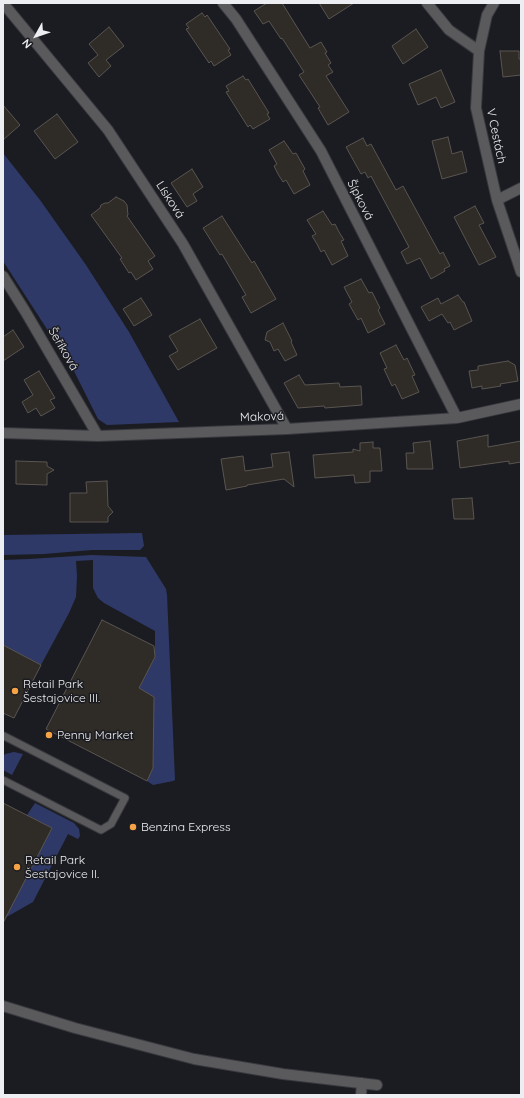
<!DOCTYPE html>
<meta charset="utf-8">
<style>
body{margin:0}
#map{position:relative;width:524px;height:1098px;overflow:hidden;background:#1b1c21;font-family:Quicksand,sans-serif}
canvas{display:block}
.frame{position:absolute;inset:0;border:4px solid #edeef1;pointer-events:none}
.north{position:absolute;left:16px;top:16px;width:40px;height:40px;-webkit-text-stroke:3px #1b1c21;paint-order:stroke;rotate:230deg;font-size:11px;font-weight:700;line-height:16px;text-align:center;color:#edeef1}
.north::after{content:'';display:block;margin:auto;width:14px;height:18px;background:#edeef1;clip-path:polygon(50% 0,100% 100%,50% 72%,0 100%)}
</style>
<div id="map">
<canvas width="524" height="1098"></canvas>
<div class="frame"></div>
<div class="north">N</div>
</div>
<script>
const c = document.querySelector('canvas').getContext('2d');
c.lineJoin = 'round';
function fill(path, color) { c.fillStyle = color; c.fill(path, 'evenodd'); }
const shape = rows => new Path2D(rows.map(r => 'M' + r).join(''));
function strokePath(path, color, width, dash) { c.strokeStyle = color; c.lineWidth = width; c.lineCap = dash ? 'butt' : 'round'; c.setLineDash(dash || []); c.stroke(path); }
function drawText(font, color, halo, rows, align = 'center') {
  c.font = font + ' Quicksand,sans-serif'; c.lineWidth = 3; c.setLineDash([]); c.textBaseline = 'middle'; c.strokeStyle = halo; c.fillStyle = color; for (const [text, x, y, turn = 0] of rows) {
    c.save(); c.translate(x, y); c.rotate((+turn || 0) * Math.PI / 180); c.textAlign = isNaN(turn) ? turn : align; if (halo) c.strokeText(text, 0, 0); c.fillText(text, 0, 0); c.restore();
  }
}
fill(shape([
 [3,153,40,200,86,265,129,332,179,422,107,425,98,419,74,371,3,261],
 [142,533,144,546,140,550,92,550,44,554,3,555,3,535],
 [92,555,146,557,166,589,167,595,175,780,173,781,153,785,147,781,153,768,154,697,139,688,155,657,155,631,104,603,98,598,93,588,93,560,76,561,77,576,76,597,69,613,41,665,3,645,3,560,29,559],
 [14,752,23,754,12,775,3,770,3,757,5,754],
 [35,803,74,823,79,829,80,836,78,839,68,834,33,902,3,919,12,905,52,828,27,815]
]), '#2f3968');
const building = shape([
 [267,3,282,3,310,48,321,42,327,52,325,53,331,63,328,65,333,72,326,76,349,112,328,125,318,108,320,107,299,75,304,72,282,38,281,39,269,21,263,24,254,11,267,3],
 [319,3,354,3,329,19,319,3],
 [202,13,205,17,207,15,230,49,228,50,231,55,214,66,211,61,209,63,186,29,189,28,186,24,202,13],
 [109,27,124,46,106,60,111,66,99,77,88,63,98,55,89,44,109,27],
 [416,29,428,47,403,64,392,46,416,29],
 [500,51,519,51,519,59,521,59,521,75,503,77,500,51],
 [441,70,455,102,441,108,436,97,418,105,409,84,441,70],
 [243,76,246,80,248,79,269,113,267,114,270,119,253,129,250,125,248,127,226,92,229,91,226,86,243,76],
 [3,105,20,125,3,140,3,105],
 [57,114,78,142,55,159,34,131,57,114],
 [448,137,452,154,462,151,467,172,442,179,432,141,448,137],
 [363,138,367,146,371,144,396,190,403,186,440,254,443,252,450,266,444,269,445,271,431,279,420,258,407,264,401,252,409,247,371,176,368,178,365,172,361,174,346,147,363,138],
 [284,141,293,154,296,153,305,169,303,171,310,185,294,194,286,180,283,182,278,174,274,166,277,164,269,150,284,141],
 [192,169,203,187,193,194,197,201,187,207,171,183,192,169],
 [116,197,124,201,127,205,128,215,127,216,155,256,148,261,153,269,136,280,131,272,129,273,120,259,122,258,91,215,100,208,101,205,105,203,108,203,116,197],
 [475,206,484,223,479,225,496,257,479,265,454,217,475,206],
 [323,211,332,225,335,224,339,232,344,240,341,241,348,256,332,265,324,250,321,252,317,244,312,236,316,234,307,220,323,211],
 [222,216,252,263,254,261,276,299,251,313,242,297,246,295,222,254,220,255,203,228,222,216],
 [361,279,369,293,372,292,380,308,378,310,385,324,368,333,361,318,358,320,349,304,352,302,344,287,361,279],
 [458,295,463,302,464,302,472,321,454,330,450,322,448,323,442,314,429,321,421,307,438,298,441,304,458,295],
 [141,298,152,315,134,326,123,309,141,298],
 [200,319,217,348,178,370,169,356,178,351,169,336,200,319],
 [283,323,292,341,291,342,297,355,285,361,278,349,274,351,270,342,265,340,267,332,283,323],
 [13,330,24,347,3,361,3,337,13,330],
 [396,345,404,360,407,358,415,375,412,376,419,392,402,399,395,384,392,386,384,369,387,368,380,353,396,345],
 [508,361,515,365,518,381,500,384,501,386,482,389,482,386,472,388,469,371,478,370,478,366,508,361],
 [39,371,55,398,50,400,55,408,41,416,36,408,28,413,22,402,33,395,24,380,39,371],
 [299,375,305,385,339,383,340,387,361,386,362,405,325,408,324,406,298,408,284,383,299,375],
 [488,435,488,447,521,441,521,462,509,464,509,461,460,468,457,441,488,435],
 [430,441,433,469,407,469,406,453,414,453,413,443,430,441],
 [373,442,373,448,380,448,382,471,370,471,370,482,355,483,354,475,315,478,313,455,353,452,353,449,360,451,360,443,373,442],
 [289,452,294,487,284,479,247,485,247,486,226,490,221,459,243,456,245,471,273,467,271,454,289,452],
 [16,461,47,462,47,466,54,470,47,474,47,485,16,484,16,461],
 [107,481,108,506,113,512,108,517,108,522,70,522,70,493,87,493,86,482,107,481],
 [472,498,474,519,454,519,452,499,472,498],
 [102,620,154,646,155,657,139,688,154,697,153,768,147,781,46,729,102,620],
 [3,645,41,665,14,718,3,713,3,645],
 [3,803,52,828,3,923,3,803]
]);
fill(building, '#2f2b27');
strokePath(building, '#5a5551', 1);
const lane = shape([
 [3,780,101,830,111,824,125,798,4,736]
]);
const street = shape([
 [3,3,108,130,183,244,287,429],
 [223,3,236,19,321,151,457,418],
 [427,3,449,30,479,51],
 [494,3,487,15,479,51,476,108,497,200,521,272],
 [497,200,521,188],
 [3,276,25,311,98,436],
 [3,433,98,436,287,429,457,418,521,404],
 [3,1006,75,1028,194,1059,283,1074,377,1085],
 [361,1095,362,1083]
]);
strokePath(lane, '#38393e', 9);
strokePath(street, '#38393e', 12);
strokePath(lane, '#5a5a5d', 7);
strokePath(street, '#5a5a5d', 10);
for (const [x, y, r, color] of [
 [15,691,4,"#f5a346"],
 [49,735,4,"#f5a346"],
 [133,827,4,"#f5a346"],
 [17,867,4,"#f5a346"]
]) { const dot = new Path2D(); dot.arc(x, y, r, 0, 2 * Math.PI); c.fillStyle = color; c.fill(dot); strokePath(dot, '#1b1c21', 1.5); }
drawText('12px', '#edeef1', '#1b1c21', [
 ["V Cestách",496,136,78],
 ["Lísková",170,200,57],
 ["Šípková",360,200,63],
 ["Šeříková",63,349,60],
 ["Maková",262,417,-2]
]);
drawText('12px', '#edeef1', '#1b1c21', [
 ["Retail Park",23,684],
 ["Šestajovice III.",23,698],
 ["Penny Market",57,735],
 ["Benzina Express",141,827],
 ["Retail Park",25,860],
 ["Šestajovice II.",25,874]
], 'left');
</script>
